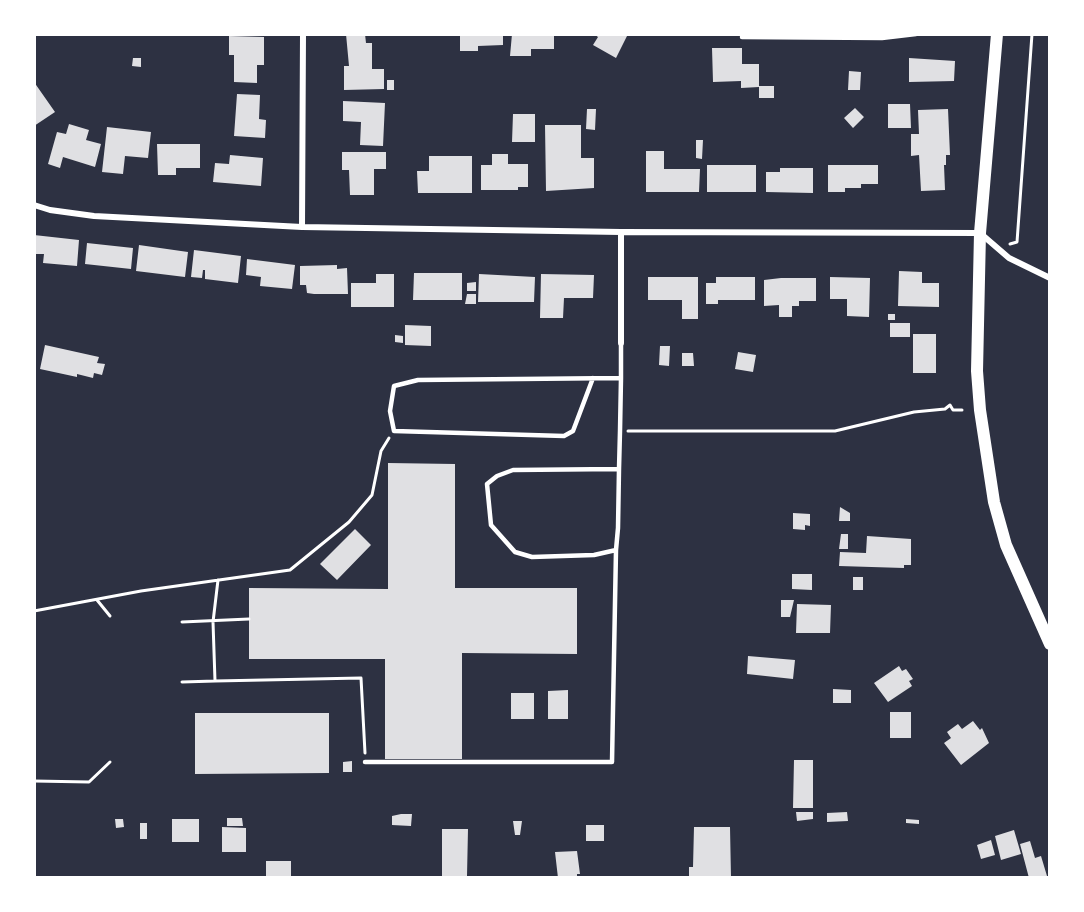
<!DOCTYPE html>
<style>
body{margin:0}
#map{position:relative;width:1084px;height:912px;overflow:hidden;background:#2d3142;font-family:"Space Grotesk",sans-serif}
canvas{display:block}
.frame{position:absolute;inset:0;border:36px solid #fff;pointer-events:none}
</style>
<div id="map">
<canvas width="1084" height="912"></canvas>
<div class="frame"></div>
</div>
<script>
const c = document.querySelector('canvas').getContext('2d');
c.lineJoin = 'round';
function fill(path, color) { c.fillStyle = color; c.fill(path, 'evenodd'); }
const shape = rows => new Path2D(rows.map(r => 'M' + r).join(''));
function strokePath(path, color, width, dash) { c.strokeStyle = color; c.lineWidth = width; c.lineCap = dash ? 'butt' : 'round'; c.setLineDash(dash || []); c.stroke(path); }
fill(shape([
 [346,34,365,34,366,43,372,43,372,69,384,69,384,89,344,90,344,66,349,66],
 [460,34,503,34,503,45,478,46,478,51,460,51],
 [554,34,554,49,531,49,531,56,510,56,512,34],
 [594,34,628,34,616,58,593,45,598,37],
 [229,36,264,37,264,65,257,65,257,83,234,82,234,55,229,55],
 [712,48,742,48,742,64,759,64,759,86,774,86,774,98,759,98,759,87,741,88,741,81,713,82],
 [133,58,141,58,141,67,132,66],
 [909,58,955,61,954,81,909,82],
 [849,71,861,72,860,90,848,90],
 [387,80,394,80,394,90,387,90],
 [34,82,55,112,34,126],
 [237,94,260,95,259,119,266,120,265,138,234,136],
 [343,101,385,103,383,146,360,145,361,122,343,121],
 [888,104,910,104,911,128,888,128],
 [855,108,864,117,853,128,844,118],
 [587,109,596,109,595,130,586,129],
 [948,109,950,155,946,155,946,165,944,165,945,190,921,191,919,155,911,156,911,134,919,134,918,110],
 [513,114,535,114,535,142,512,142],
 [69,124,89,130,86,140,101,144,95,167,63,157,60,168,48,164,57,132,66,134],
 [545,125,581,125,581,158,594,158,594,188,546,191],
 [107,127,151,132,148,158,125,156,123,174,102,172],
 [696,140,703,140,702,159,696,158],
 [157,144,200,144,200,168,176,168,176,175,158,175],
 [646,151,664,151,664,169,700,169,699,192,646,192],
 [342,152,386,152,386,169,374,169,374,195,350,195,349,170,342,170],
 [492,154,508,154,508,164,528,164,528,187,518,187,518,190,481,190,481,165,492,165],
 [230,155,263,158,261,186,213,182,215,163,229,164],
 [429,156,472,156,472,193,418,193,417,171,429,171],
 [707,165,756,165,756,192,707,192],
 [828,165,878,165,878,184,861,184,861,188,845,188,845,192,828,192],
 [780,168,813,168,813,193,766,192,766,172,780,172],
 [34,235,79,240,77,266,43,263,44,254,34,254],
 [87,243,133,248,131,269,85,264],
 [139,245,188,252,185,277,136,271],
 [194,250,241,256,238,283,205,279,205,270,203,270,202,278,191,277],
 [247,259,295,265,292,289,260,286,261,277,246,275],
 [337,265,337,269,347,268,348,294,314,294,307,293,306,285,300,285,300,266],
 [899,271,922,272,922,283,939,283,939,307,898,306],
 [414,273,462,273,462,300,413,300],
 [376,274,394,274,394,307,351,307,351,283,376,283],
 [479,274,535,277,534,302,478,302],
 [541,274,594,275,593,298,564,298,563,318,540,318],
 [648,277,698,277,698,319,682,319,682,300,648,300],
 [716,277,755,277,755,300,718,300,718,304,706,304,706,283,716,283],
 [830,277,870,278,869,317,847,316,847,299,830,299],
 [781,278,816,278,816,301,799,301,799,306,792,306,792,317,779,317,779,305,764,306,764,280],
 [476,282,476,291,467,291,467,283],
 [467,294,476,294,476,304,465,304],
 [888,314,895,314,895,320,888,320],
 [890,323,910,323,910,337,890,337],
 [405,325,431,326,431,346,405,345],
 [913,334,936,334,936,373,913,373],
 [395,335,403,336,403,343,395,342],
 [45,345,99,357,97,363,105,364,102,375,94,373,93,378,77,374,77,377,40,369],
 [660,346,670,346,669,366,659,365],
 [738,352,756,355,753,372,735,369],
 [682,353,693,353,694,366,682,366],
 [388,463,455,464,455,588,577,588,577,654,462,653,462,759,385,759,385,659,249,659,249,588,388,589],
 [840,507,850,513,850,521,839,521],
 [793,513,810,514,810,526,805,525,805,530,793,529],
 [355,529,371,545,337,580,320,564],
 [841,534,848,534,848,549,839,549],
 [867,536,911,539,911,565,904,565,904,568,839,566,840,552,866,553],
 [792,574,812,574,812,590,792,589],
 [853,577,863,577,863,590,853,590],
 [781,600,794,600,790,617,781,617],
 [797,604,831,605,830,633,796,633],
 [748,656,795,660,793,679,747,674],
 [899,666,902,671,906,669,913,679,909,681,912,686,888,702,874,683],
 [833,689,851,690,851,703,833,703],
 [568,690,568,719,548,719,548,691],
 [511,693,534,693,534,719,511,719],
 [890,712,911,712,911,738,890,738],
 [195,713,329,713,329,773,195,774],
 [973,721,980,730,982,728,989,743,961,765,944,743,951,738,947,732,958,724,962,729],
 [794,760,813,760,813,808,793,808],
 [352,761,352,772,343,772,343,762],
 [796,812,813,812,813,819,797,821],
 [847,812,848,821,827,822,827,813],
 [401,814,412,814,411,826,392,825,392,816],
 [227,818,242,818,243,826,227,826],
 [115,819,123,819,124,827,116,828],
 [172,819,199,819,199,842,172,842],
 [906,819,919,820,919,824,906,823],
 [513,821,522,821,520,835,515,835],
 [140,823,147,823,147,839,140,839],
 [586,825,604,825,604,841,586,841],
 [222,827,246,828,246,852,222,852],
 [694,827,730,827,731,878,689,878,689,867,693,867],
 [442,829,468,829,467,876,442,876],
 [1014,830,1021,854,1001,860,995,836],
 [991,840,995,855,981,859,977,845],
 [1030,841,1035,858,1041,856,1047,876,1029,878,1020,844],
 [577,851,580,874,577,874,577,878,558,878,555,852],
 [266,861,291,861,291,878,266,878]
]), '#e0e0e3');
strokePath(shape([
 [1010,244,1017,242,1032,34],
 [628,431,835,431,914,412,945,409,950,405,953,410,962,410],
 [218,580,213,622,215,681,361,678,365,753],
 [97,600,110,616],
 [34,611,141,591,290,570,349,522,372,495,381,451,389,438],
 [182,622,249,619],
 [182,682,215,681],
 [34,781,89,782,110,762]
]), '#fff', 3);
strokePath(shape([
 [742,37,882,38,916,34],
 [593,378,573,431,564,436,394,431,390,411,394,386,418,380,621,378],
 [619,469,513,470,497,476,487,484,491,525,515,552,532,557,594,555,616,550,618,528,619,469,620,431,621,378,621,343],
 [365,762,612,762,616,550]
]), '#fff', 4.5);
strokePath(shape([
 [34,205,50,210,94,216,302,227,621,232,980,233,1009,258,1050,278],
 [302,227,303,34],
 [621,232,621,343]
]), '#fff', 6);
strokePath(shape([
 [997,34,980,233,977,371,980,410,994,502,1006,545,1050,644]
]), '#fff', 12);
</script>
